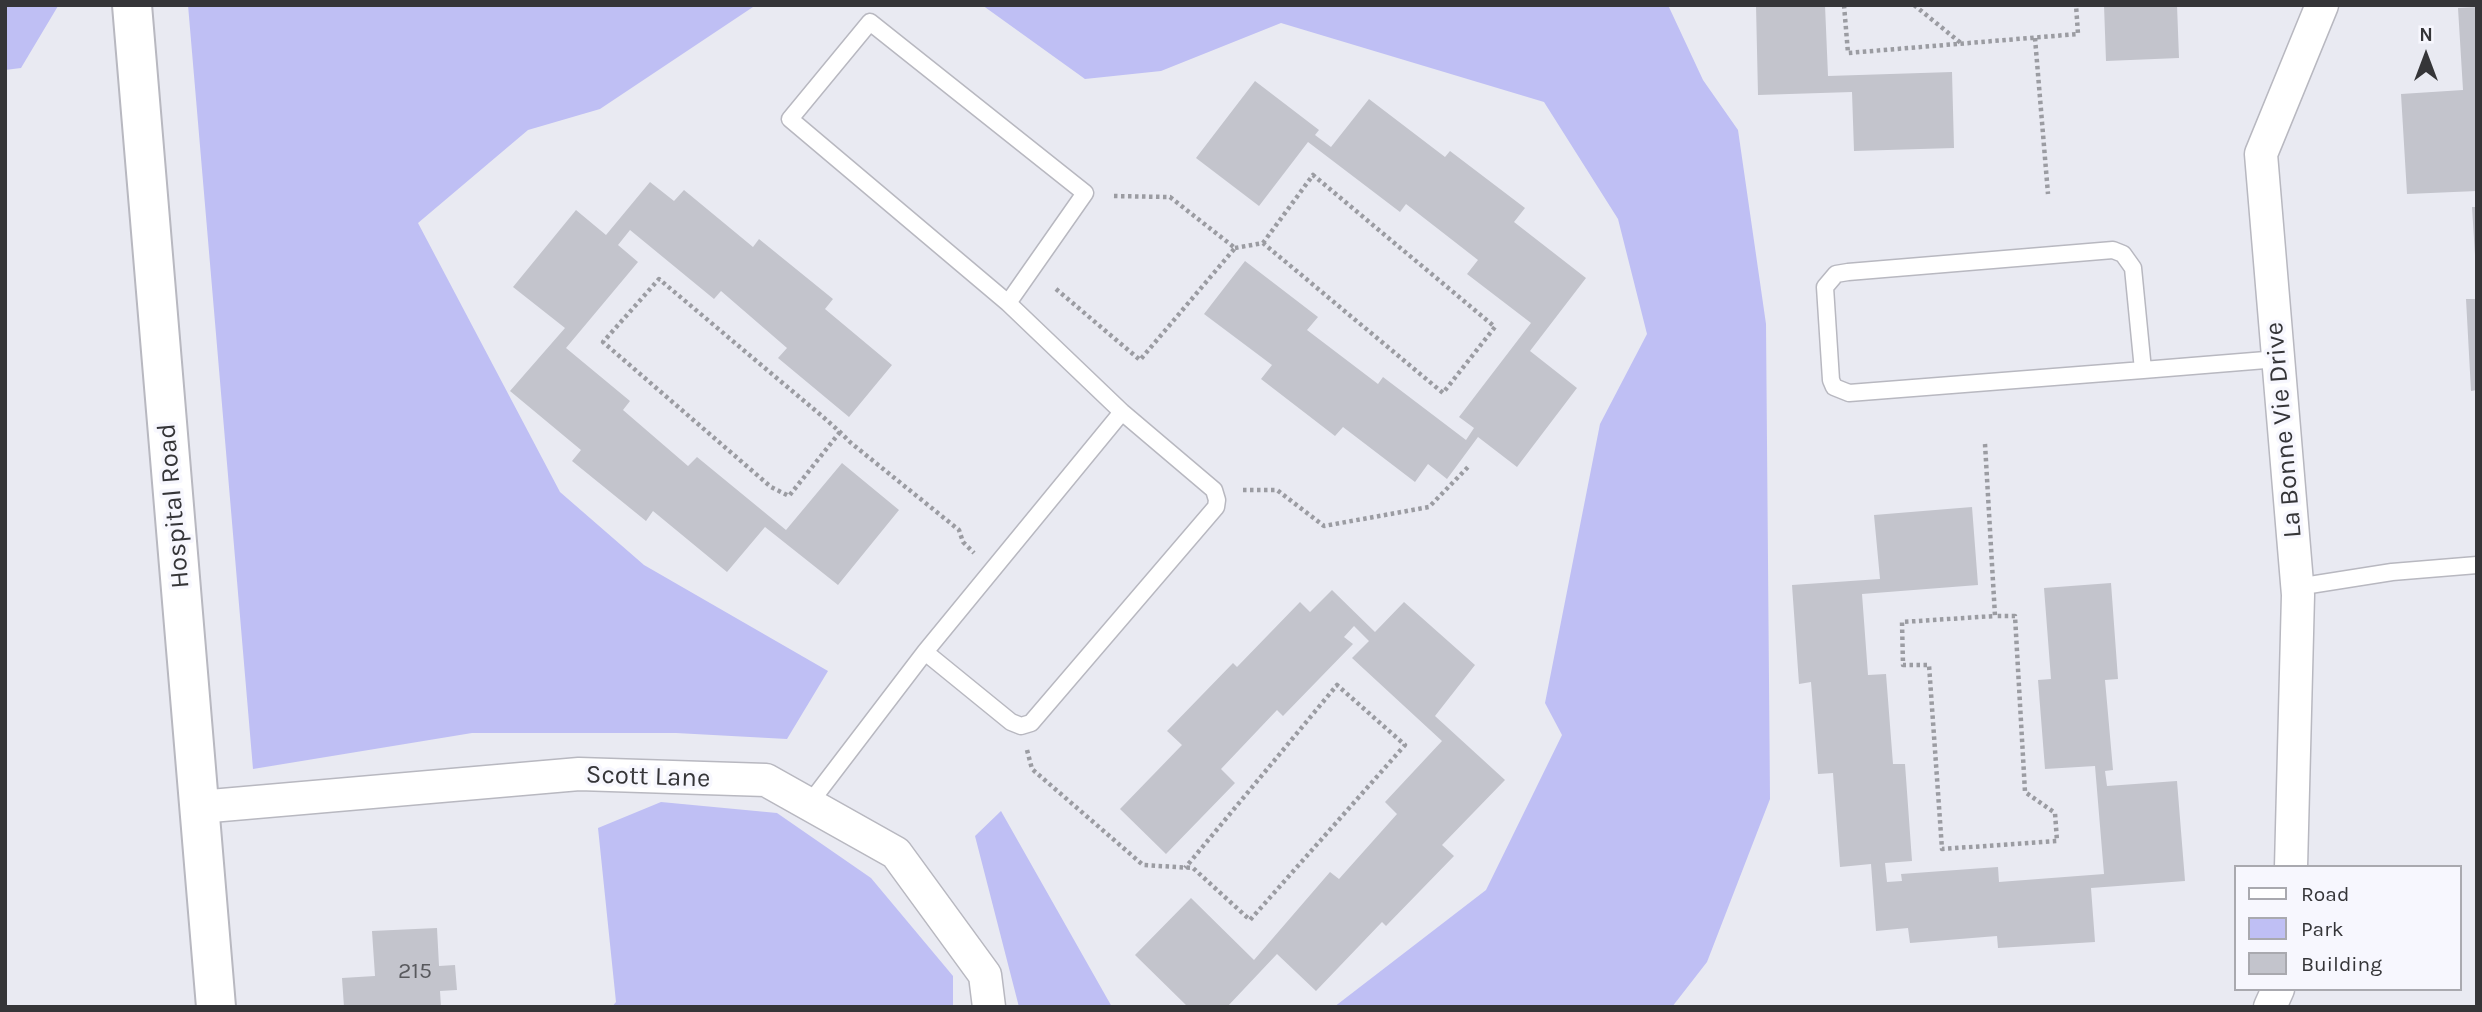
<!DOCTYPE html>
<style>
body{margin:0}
#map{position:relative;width:2482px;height:1012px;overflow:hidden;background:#e9eaf2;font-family:Karla,sans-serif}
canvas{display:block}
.frame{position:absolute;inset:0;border:7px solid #353538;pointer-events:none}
.legend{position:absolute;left:2234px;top:865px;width:228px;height:126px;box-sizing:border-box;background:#f7f7fe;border:2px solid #a9a9af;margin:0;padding:9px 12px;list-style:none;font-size:21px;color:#353538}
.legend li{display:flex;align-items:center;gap:14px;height:35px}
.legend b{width:35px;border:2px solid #a9a9af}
.north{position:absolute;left:2391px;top:21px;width:70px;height:70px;-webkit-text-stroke:5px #f7f7fe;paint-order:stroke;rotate:0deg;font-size:19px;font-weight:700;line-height:28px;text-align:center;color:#353538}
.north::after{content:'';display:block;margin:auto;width:24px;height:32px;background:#353538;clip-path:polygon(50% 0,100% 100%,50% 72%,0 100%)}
</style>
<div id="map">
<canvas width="2482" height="1012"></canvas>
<div class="frame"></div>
<ul class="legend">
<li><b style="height:9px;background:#fff"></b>Road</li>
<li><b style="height:19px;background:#bfbff4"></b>Park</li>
<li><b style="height:19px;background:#c3c4cc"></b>Building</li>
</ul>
<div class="north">N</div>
</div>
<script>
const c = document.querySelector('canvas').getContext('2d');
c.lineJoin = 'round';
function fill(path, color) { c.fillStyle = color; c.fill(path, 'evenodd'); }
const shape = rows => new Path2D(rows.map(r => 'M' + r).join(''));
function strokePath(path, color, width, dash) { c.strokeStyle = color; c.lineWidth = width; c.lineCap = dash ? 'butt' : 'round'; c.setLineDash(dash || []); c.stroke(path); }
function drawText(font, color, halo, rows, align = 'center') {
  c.font = font + ' Karla,sans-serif'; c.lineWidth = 7; c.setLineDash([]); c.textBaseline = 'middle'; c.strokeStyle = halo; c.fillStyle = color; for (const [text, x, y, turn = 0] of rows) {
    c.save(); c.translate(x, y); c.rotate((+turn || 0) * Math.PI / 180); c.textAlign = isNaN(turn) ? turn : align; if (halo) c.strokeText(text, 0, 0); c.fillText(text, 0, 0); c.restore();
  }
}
fill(shape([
 [5,5,58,6,21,68,5,70],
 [188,5,756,5,600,109,528,130,418,223,560,492,644,565,828,671,787,739,676,733,472,733,253,769],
 [982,5,1668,5,1703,80,1738,130,1766,324,1770,799,1707,962,1672,1007,1334,1007,1486,890,1562,735,1545,703,1600,424,1647,334,1618,219,1544,102,1281,23,1161,71,1085,79],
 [661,802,777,813,871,878,953,976,953,1007,612,1007,616,1002,598,828],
 [1001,811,1112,1007,1019,1007,975,836]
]), '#bfbff4');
fill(shape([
 [1756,5,1825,5,1828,76,1952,72,1954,148,1854,151,1852,92,1758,95],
 [2104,5,2177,5,2179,58,2106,61],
 [2477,7,2477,191,2407,194,2401,94,2463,90,2458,8],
 [1255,81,1319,130,1315,135,1331,147,1369,99,1445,157,1450,151,1525,208,1514,222,1586,278,1530,351,1577,388,1517,467,1478,437,1447,479,1428,464,1415,482,1343,427,1335,436,1261,379,1272,365,1204,314,1245,261,1318,317,1307,330,1378,384,1383,377,1466,440,1474,428,1459,417,1531,323,1467,274,1478,260,1406,204,1400,212,1308,142,1259,206,1196,158],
 [650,182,674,201,684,190,753,247,759,239,833,299,825,309,892,365,849,417,778,358,787,348,721,291,714,299,630,230,618,245,638,262,566,348,630,401,623,410,688,466,697,457,786,530,842,463,899,510,838,585,765,527,727,572,653,511,646,521,572,461,581,450,510,391,565,328,513,287,576,210,606,235],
 [2472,207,2477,207,2477,255,2475,255],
 [2466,299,2477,299,2477,390,2471,391],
 [1972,507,1978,585,1862,594,1868,675,1886,674,1893,764,1905,764,1912,861,1885,863,1887,882,1902,881,1901,874,1998,867,1999,882,2104,874,2095,766,2045,769,2038,680,2051,679,2044,588,2111,583,2118,679,2105,680,2113,770,2105,771,2107,786,2177,781,2185,881,2091,888,2095,942,1998,948,1997,936,1910,943,1908,928,1876,931,1871,864,1840,867,1833,773,1818,774,1811,682,1799,684,1792,585,1880,579,1874,515],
 [1332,590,1375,632,1404,602,1475,665,1435,716,1505,780,1442,845,1454,856,1386,926,1382,922,1316,991,1277,954,1227,1007,1188,1007,1135,955,1191,898,1254,960,1330,872,1339,879,1397,814,1385,802,1442,741,1352,658,1369,641,1354,626,1344,637,1353,644,1283,716,1277,710,1221,769,1235,783,1166,854,1120,809,1182,745,1167,731,1233,663,1237,667,1300,602,1310,612],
 [437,928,439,966,455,965,457,990,440,991,441,1007,344,1007,342,978,375,976,372,931]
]), '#c3c4cc');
const service = shape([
 [2143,370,2133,268,2123,254,2113,250,1848,272,1836,274,1825,287,1831,380,1834,387,1849,393,2143,370,2278,359],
 [2297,587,2392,572,2477,565],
 [925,652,1122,412],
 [809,804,925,652,1011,722,1021,726,1031,723,1216,507,1217,500,1214,490,1122,412,1008,303,790,119,870,22,1085,193,1008,303]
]);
const minor = shape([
 [199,807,579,774,766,780,896,853,985,975,989,1007],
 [2291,867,2298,595,2261,154,2322,5],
 [2270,1007,2278,989]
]);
const tertiary = shape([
 [132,5,216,1007]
]);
strokePath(service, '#b8b8c0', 19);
strokePath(minor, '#b8b8c0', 35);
strokePath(tertiary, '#b8b8c0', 42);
strokePath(shape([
 [1844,5,1848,53,2078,34,2076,5],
 [1914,5,1962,44],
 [2035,38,2048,194],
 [1235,248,1263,243,1443,393,1495,327,1313,175,1263,243],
 [1056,289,1140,360,1235,248,1170,197,1111,196],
 [840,432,789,496,771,487,603,342,659,279,822,416,840,432,851,443,959,530,963,542,974,553],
 [1985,444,1995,616,1902,622,1903,665,1929,665,1942,849,2057,841,2055,813,2025,792,2015,616,1995,616],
 [1243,490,1277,490,1324,526,1429,507,1468,467],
 [1027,750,1032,769,1143,865,1193,868,1250,920,1405,745,1337,685,1185,868]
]), '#9b9ca2', 4.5, [3.5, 3.5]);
strokePath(service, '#fff', 16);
strokePath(minor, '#fff', 32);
strokePath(tertiary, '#fff', 38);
drawText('23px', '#58595d', null, [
 ["215",415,971]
]);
drawText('26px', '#353538', '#f7f7fe', [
 ["La Bonne Vie Drive",2284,430,-95],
 ["Hospital Road",174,506,-95],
 ["Scott Lane",648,777,2]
]);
</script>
